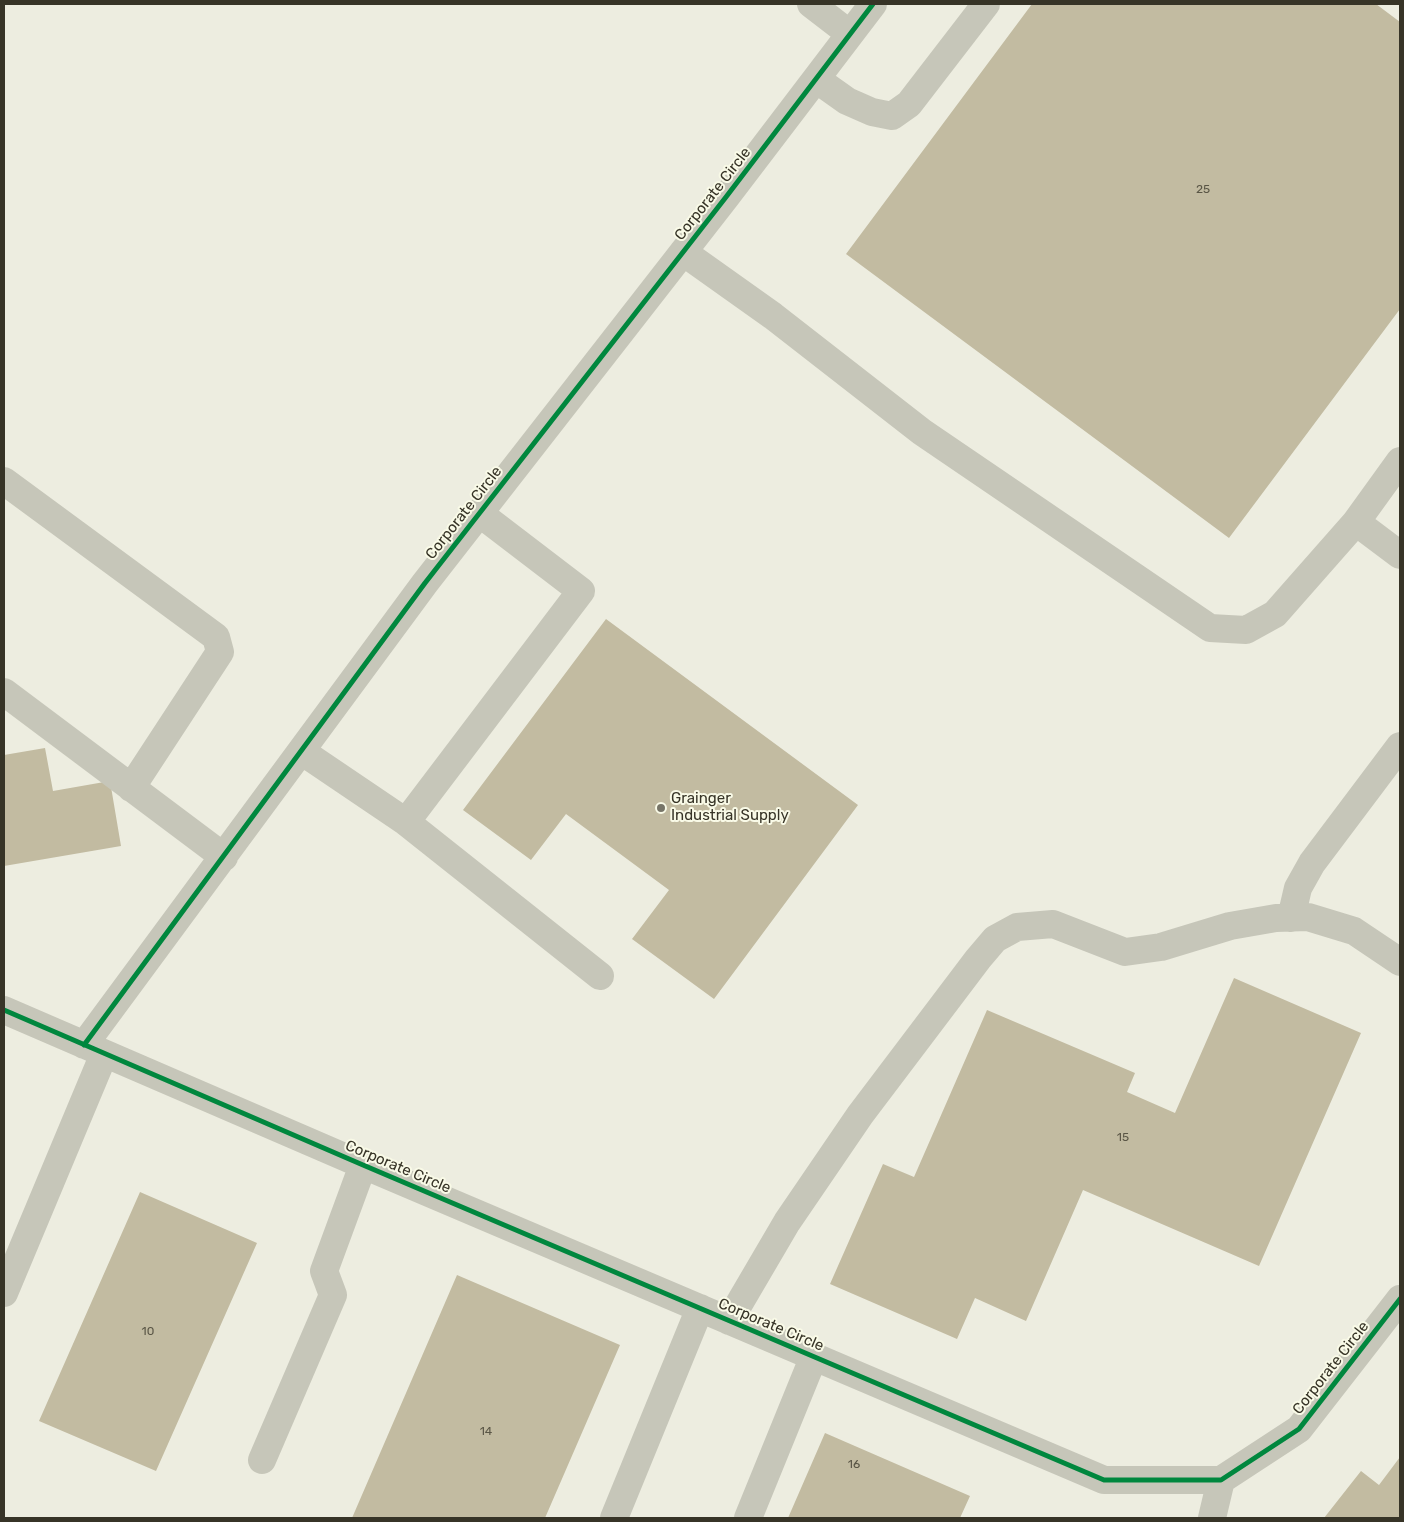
<!DOCTYPE html>
<style>
body{margin:0}
#map{position:relative;width:1404px;height:1522px;overflow:hidden;background:#edede0;font-family:Rubik,sans-serif}
canvas{display:block}
.frame{position:absolute;inset:0;border:5px solid #373427;pointer-events:none}
</style>
<div id="map">
<canvas width="1404" height="1522"></canvas>
<div class="frame"></div>
</div>
<script>
const c = document.querySelector('canvas').getContext('2d');
c.lineJoin = 'round';
function fill(path, color) { c.fillStyle = color; c.fill(path, 'evenodd'); }
const shape = rows => new Path2D(rows.map(r => 'M' + r).join(''));
function strokePath(path, color, width, dash) { c.strokeStyle = color; c.lineWidth = width; c.lineCap = dash ? 'butt' : 'round'; c.setLineDash(dash || []); c.stroke(path); }
function drawText(font, color, halo, rows, align = 'center') {
  c.font = font + ' Rubik,sans-serif'; c.lineWidth = 4; c.setLineDash([]); c.textBaseline = 'middle'; c.strokeStyle = halo; c.fillStyle = color; for (const [text, x, y, turn = 0] of rows) {
    c.save(); c.translate(x, y); c.rotate((+turn || 0) * Math.PI / 180); c.textAlign = isNaN(turn) ? turn : align; if (halo) c.strokeText(text, 0, 0); c.fillText(text, 0, 0); c.restore();
  }
}
fill(shape([
 [1032,4,1376,4,1400,22,1400,309,1229,538,846,254],
 [606,619,858,805,714,999,632,939,669,890,566,814,531,860,463,810],
 [45,748,53,791,110,781,121,846,4,866,4,755],
 [1234,978,1361,1033,1259,1266,1083,1190,1026,1321,975,1298,957,1339,830,1284,883,1164,914,1177,987,1010,1135,1073,1127,1092,1175,1113],
 [140,1192,257,1243,156,1471,39,1421],
 [457,1275,620,1345,545,1518,352,1518],
 [825,1433,970,1496,960,1518,788,1518],
 [1400,1457,1400,1518,1324,1518,1361,1471,1379,1485]
]), '#c2bba1');
strokePath(shape([
 [811,4,850,34],
 [816,79,847,101,872,112,892,116,909,104,986,4],
 [683,252,773,316,922,432,1210,628,1246,630,1275,614,1356,522,1400,461],
 [4,481,216,637,220,652,131,788],
 [1356,522,1400,555],
 [4,692,224,857],
 [301,751,406,822,581,591,479,513],
 [406,822,600,976],
 [1291,918,1298,888,1312,863,1400,746],
 [4,1010,363,1165,1104,1480,1221,1480,1299,1429,1400,1299],
 [84,1045,425,583,726,197,873,4],
 [4,1293,104,1054],
 [729,1321,787,1222,860,1115,978,959,995,939,1017,927,1053,924,1125,952,1161,947,1230,926,1276,918,1308,917,1354,931,1400,962],
 [262,1460,333,1295,324,1271,363,1165],
 [614,1518,700,1308],
 [748,1518,814,1356],
 [1212,1518,1221,1480]
]), '#c6c6b9', 28);
strokePath(shape([
 [4,1010,363,1165,1104,1480,1221,1480,1299,1429,1400,1299],
 [84,1045,425,583,726,197,873,4]
]), '#00873e', 5);
for (const [x, y, r, color] of [
 [661,808,5,"#777568"]
]) { const dot = new Path2D(); dot.arc(x, y, r, 0, 2 * Math.PI); c.fillStyle = color; c.fill(dot); strokePath(dot, '#f9fae7', 2); }
drawText('12px', '#5a5646', null, [
 ["25",1203,190],
 ["15",1123,1138],
 ["10",148,1332],
 ["14",486,1432],
 ["16",854,1465]
]);
drawText('15px', '#373427', '#f9fae7', [
 ["Corporate Circle",713,194,-52],
 ["Corporate Circle",464,513,-52],
 ["Corporate Circle",398,1167,23],
 ["Corporate Circle",771,1325,23],
 ["Corporate Circle",1331,1368,-52]
]);
drawText('15px', '#373427', '#f9fae7', [
 ["Grainger",671,799],
 ["Industrial Supply",671,816]
], 'left');
</script>
